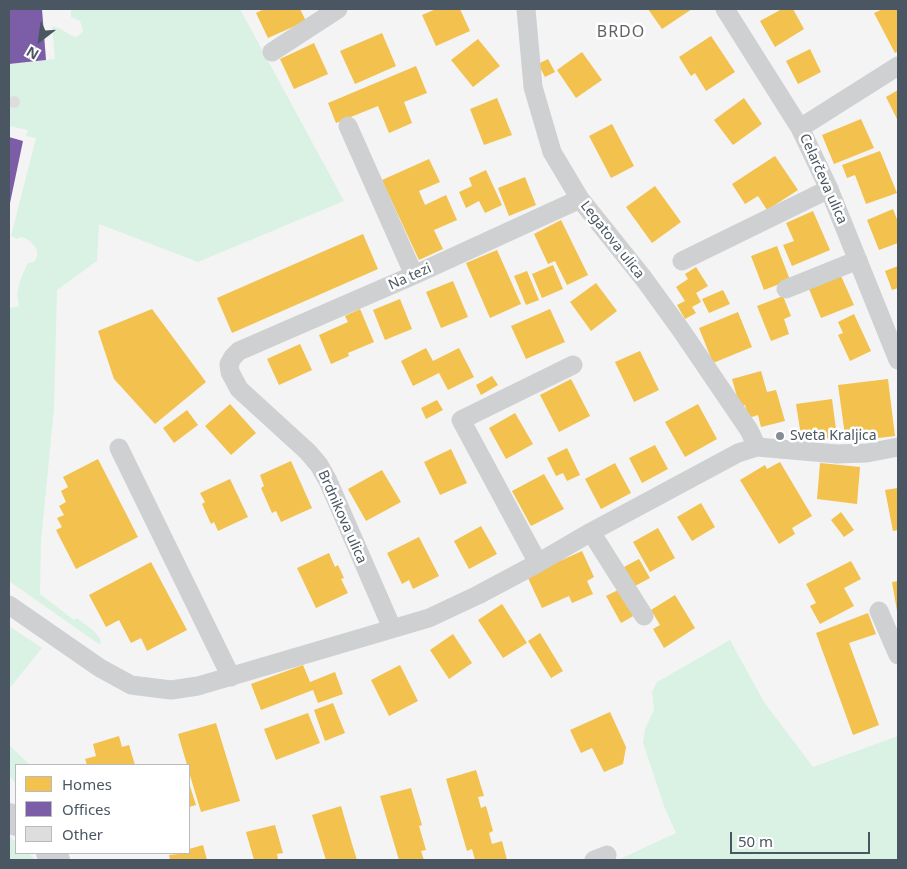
<!DOCTYPE html>
<meta charset="utf-8">
<style>
body{margin:0}
#map{position:relative;width:907px;height:869px;overflow:hidden;background:#f4f4f4;font-family:"Noto Sans",sans-serif}
canvas{display:block}
.frame{position:absolute;inset:0;border:10px solid #4a5661;pointer-events:none}
.legend{position:absolute;left:15px;top:764px;width:175px;height:90px;box-sizing:border-box;background:#fff;border:1px solid #b7bbc0;margin:0;padding:6px 9px;list-style:none;font-size:15px;color:#4a5661}
.legend li{display:flex;align-items:center;gap:10px;height:25px}
.legend b{width:25px;border:1px solid #b7bbc0}
.north{position:absolute;left:15px;top:15px;width:50px;height:50px;-webkit-text-stroke:4px #fff;paint-order:stroke;rotate:210deg;font-size:14px;font-weight:700;line-height:20px;text-align:center;color:#4a5661}
.north::after{content:'';display:block;margin:auto;width:18px;height:22px;background:#4a5661;clip-path:polygon(50% 0,100% 100%,50% 72%,0 100%)}
.scale{position:absolute;left:730px;top:832px;width:140px;height:22px;box-sizing:border-box;border:2px solid #4a5661;border-top:0;padding-left:6px;font-size:15px;line-height:18px;white-space:nowrap;color:#4a5661;-webkit-text-stroke:4px #fff;paint-order:stroke}
</style>
<div id="map">
<canvas width="907" height="869"></canvas>
<div class="frame"></div>
<ul class="legend">
<li><b style="height:14px;background:#f2c14e"></b>Homes</li>
<li><b style="height:14px;background:#7b5ea7"></b>Offices</li>
<li><b style="height:14px;background:#ddddde"></b>Other</li>
</ul>
<div class="north">N</div>
<div class="scale">50 m</div>
</div>
<script>
const c = document.querySelector('canvas').getContext('2d');
c.lineJoin = 'round';
function fill(path, color) { c.fillStyle = color; c.fill(path, 'evenodd'); }
const shape = rows => new Path2D(rows.map(r => 'M' + r).join(''));
function strokePath(path, color, width, dash) { c.strokeStyle = color; c.lineWidth = width; c.lineCap = dash ? 'butt' : 'round'; c.setLineDash(dash || []); c.stroke(path); }
function drawText(font, color, halo, rows, align = 'center') {
  c.font = font + ' "Noto Sans",sans-serif'; c.lineWidth = 5; c.setLineDash([]); c.textBaseline = 'middle'; c.strokeStyle = halo; c.fillStyle = color; for (const [text, x, y, turn = 0] of rows) {
    c.save(); c.translate(x, y); c.rotate((+turn || 0) * Math.PI / 180); c.textAlign = isNaN(turn) ? turn : align; if (halo) c.strokeText(text, 0, 0); c.fillText(text, 0, 0); c.restore();
  }
}
fill(shape([
 [71,9,240,9,344,201,198,262,99,224,97,261,57,290,54,408,41,541,40,594,74,620,77,618,94,631,101,640,100,645,9,581,9,308,19,306,17,294,21,278,28,263,34,262,37,257,37,250,33,244,27,239,21,237,17,239,11,236,36,138,26,136,28,130,9,126,9,64,55,59,52,26,61,29,72,36,77,37,83,31,80,21,71,17],
 [9,626,42,648,9,689],
 [730,640,764,702,813,767,898,736,898,860,618,860,676,833,664,806,643,743,645,729,654,710,652,692,657,682],
 [9,745,30,765,16,765,16,783,9,776],
 [9,836,16,842,16,853,28,853,36,860,9,860]
]), '#d9f2e3');
fill(shape([
 [264,9,300,9,306,21,268,38,256,13],
 [436,9,460,9,470,31,436,46,422,15],
 [648,9,692,9,662,29],
 [782,9,793,9,804,29,775,47,760,21],
 [883,9,898,10,898,51,895,53,874,13],
 [382,33,396,66,355,84,340,51],
 [711,36,735,72,706,91,695,73,691,76,679,57],
 [478,39,500,66,473,87,451,60],
 [314,43,328,74,294,89,280,59],
 [810,49,821,72,798,84,786,61],
 [582,52,602,80,576,98,557,70],
 [548,59,555,72,545,77,538,64],
 [416,66,427,93,404,102,412,123,389,133,378,106,336,123,328,103],
 [898,90,898,121,886,97],
 [497,98,512,135,484,145,470,109],
 [744,98,762,124,733,145,714,120],
 [861,119,874,148,834,164,822,135],
 [612,124,634,166,611,178,589,136],
 [880,151,897,193,866,204,855,175,847,178,842,165],
 [775,156,798,190,767,210,758,196,745,204,732,184],
 [429,159,440,182,419,191,425,205,446,195,457,220,434,230,443,249,419,260,382,180],
 [486,170,502,205,485,213,479,201,466,208,459,192,472,186,469,178],
 [525,177,536,205,509,216,498,188],
 [655,186,681,222,652,243,626,207],
 [893,209,898,222,898,243,879,250,867,220],
 [813,211,830,250,792,266,783,245,794,241,786,223],
 [561,220,588,275,567,285,555,261,548,264,534,234],
 [363,234,378,269,232,333,217,298],
 [777,246,790,280,764,290,751,256],
 [497,250,521,304,490,318,466,263],
 [553,265,563,289,542,298,532,274],
 [898,266,898,288,892,290,885,271],
 [696,267,708,286,696,293,701,302,692,307,696,313,685,319,677,305,685,301,676,287,688,279,685,274],
 [527,271,539,300,526,305,514,276],
 [841,276,854,305,821,318,809,289],
 [453,281,468,317,441,328,426,292],
 [596,283,617,311,591,331,570,302],
 [723,290,730,304,709,313,702,299],
 [783,296,791,316,784,319,789,334,771,341,757,306],
 [400,299,412,329,385,340,373,310],
 [152,309,206,382,155,424,114,379,98,331],
 [360,309,374,342,348,353,349,356,331,364,319,335,348,322,345,316],
 [550,309,565,342,526,359,511,326],
 [738,312,752,347,713,363,699,328],
 [854,314,871,351,850,361,838,335,843,333,838,322],
 [300,344,312,370,279,385,267,359],
 [426,348,433,361,459,348,474,377,448,390,439,373,413,386,401,361],
 [640,351,659,390,634,402,615,362],
 [761,371,767,392,776,390,785,421,761,427,758,415,749,418,745,405,740,407,732,379],
 [492,376,498,385,481,395,476,385],
 [571,379,590,416,559,432,540,395],
 [888,379,895,436,846,442,838,385],
 [832,399,837,437,802,442,796,404],
 [437,400,443,410,426,419,421,408],
 [230,404,256,433,231,455,205,426],
 [698,404,717,439,685,457,665,422],
 [187,410,198,425,174,443,163,428],
 [515,413,533,444,506,459,489,428],
 [655,445,668,469,642,483,629,458],
 [567,448,580,475,567,481,563,473,556,476,547,458],
 [451,449,467,483,440,495,424,462],
 [98,459,138,537,76,569,56,530,62,527,57,518,64,515,59,506,66,502,61,491,68,487,63,477],
 [291,461,312,508,281,522,276,511,272,513,261,488,264,486,260,475],
 [780,462,812,516,792,528,795,534,779,544,740,480,765,465,767,469],
 [615,463,631,493,601,509,585,479],
 [820,463,860,467,857,504,817,499],
 [382,470,401,502,366,521,348,489],
 [544,474,564,509,531,526,512,491],
 [230,479,248,517,218,531,214,522,211,524,202,504,205,502,200,493],
 [898,488,898,530,893,531,885,490],
 [701,503,715,527,692,541,677,517],
 [841,512,854,530,844,537,831,520],
 [481,526,497,554,469,569,454,541],
 [658,528,675,558,650,572,633,542],
 [419,537,439,576,413,589,409,580,402,584,387,553],
 [582,551,594,577,587,581,593,594,572,603,569,596,542,608,527,576],
 [329,553,335,567,338,565,344,578,341,579,348,593,316,608,297,568],
 [639,559,650,578,635,586,624,567],
 [851,561,861,579,844,588,854,606,820,624,810,606,816,603,806,584],
 [151,562,187,630,147,651,141,638,131,643,119,620,106,627,89,595],
 [898,581,898,611,897,611,892,582],
 [620,589,635,615,621,623,606,596],
 [675,595,695,628,664,648,653,629,660,625,651,610],
 [502,604,527,643,503,658,478,620],
 [868,613,876,634,849,643,879,725,853,735,816,633],
 [540,633,563,671,551,678,528,641],
 [453,634,472,663,449,679,430,650],
 [303,665,310,682,335,672,343,694,318,703,313,690,261,710,251,684],
 [400,665,418,701,389,716,371,680],
 [333,703,345,733,325,741,314,710],
 [610,712,626,747,623,764,604,772,592,748,581,753,570,730],
 [308,713,320,743,276,760,264,729],
 [216,723,240,801,201,812,189,772,189,765,187,765,178,734],
 [119,736,122,747,129,745,135,765,87,765,85,759,96,756,93,744],
 [476,770,484,796,478,797,481,808,486,806,493,831,489,833,492,844,502,841,507,860,475,860,472,849,467,851,446,779],
 [189,783,196,805,189,807],
 [411,788,422,825,419,826,426,850,421,851,424,860,399,860,380,796],
 [341,806,352,844,357,860,326,860,312,815],
 [275,825,283,853,277,854,278,860,254,860,246,832],
 [203,845,207,860,170,860,169,855,189,853,189,849]
]), '#f2c14e');
fill(shape([
 [9,9,42,9,46,60,9,64],
 [9,137,23,141,10,203,9,203]
]), '#7b5ea7');
fill(shape([
 '8 102a6 6 0 1 1 12 0a6 6 0 1 1-12 0Z'
]), '#ddddde');
strokePath(shape([
 [526,9,533,87,552,152,580,199,644,279,681,330,749,430,757,447],
 [725,9,800,128,829,189,898,360],
 [272,52,338,9],
 [348,126,414,275],
 [800,128,898,66],
 [682,261,829,189],
 [786,289,858,260],
 [119,448,231,677],
 [591,532,644,616],
 [538,563,461,420,573,365],
 [9,605,100,668,131,685,171,690,198,686,429,618,478,595,538,563,591,532,738,453,757,447,837,454,867,453,898,447],
 [879,611,898,655],
 [392,628,328,481,319,465,308,452,239,389,230,372,229,364,233,357,239,351,414,275,580,199],
 [594,860,607,855]
]), '#ced0d2', 19);
strokePath(shape([
 [9,816,16,823],
 [49,853,57,860]
]), '#ced0d4', 26);
for (const [x, y, r, color] of [
 [780,436,5,"#868d94"]
]) { const dot = new Path2D(); dot.arc(x, y, r, 0, 2 * Math.PI); c.fillStyle = color; c.fill(dot); strokePath(dot, '#fff', 2); }
drawText('14px', '#4a5661', '#fff', [
 ["Celarčeva ulica",823,179,66],
 ["Legatova ulica",612,240,52],
 ["Na tezi",410,277,-24],
 ["Brdnikova ulica",342,517,66]
]);
drawText('14px', '#4a5661', '#fff', [
 ["Sveta Kraljica",790,436]
], 'left');
c.letterSpacing = '1px';
drawText('16px', '#5f6368', '#fff', [
 ["BRDO",621,32]
]);
c.letterSpacing = '0px';
</script>
